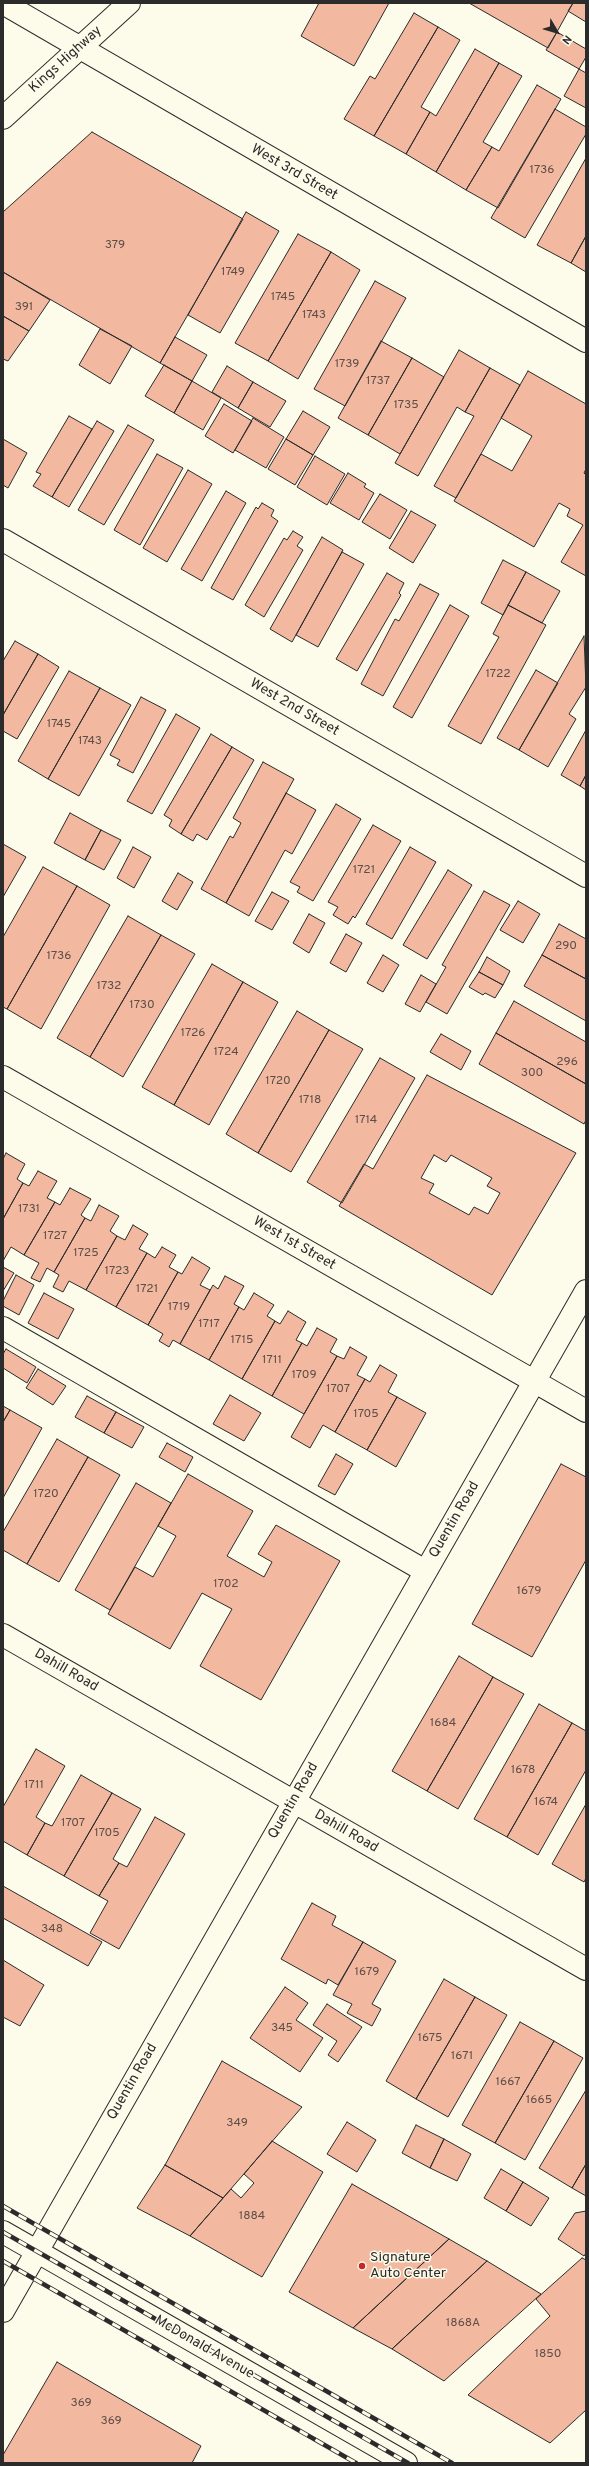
<!DOCTYPE html>
<style>
body{margin:0}
#map{position:relative;width:589px;height:2466px;overflow:hidden;background:#fdfbea;font-family:Overpass,sans-serif}
canvas{display:block}
.frame{position:absolute;inset:0;border:4px solid #2b2b2b;pointer-events:none}
.north{position:absolute;left:537px;top:12px;width:40px;height:40px;-webkit-text-stroke:3px #fdfbea;paint-order:stroke;rotate:128deg;font-size:11px;font-weight:700;line-height:16px;text-align:center;color:#2b2b2b}
.north::after{content:'';display:block;margin:auto;width:14px;height:18px;background:#2b2b2b;clip-path:polygon(50% 0,100% 100%,50% 72%,0 100%)}
</style>
<div id="map">
<canvas width="589" height="2466"></canvas>
<div class="frame"></div>
<div class="north">N</div>
</div>
<script>
const c = document.querySelector('canvas').getContext('2d');
c.lineJoin = 'round';
function fill(path, color) { c.fillStyle = color; c.fill(path, 'evenodd'); }
const shape = rows => new Path2D(rows.map(r => 'M' + r).join(''));
function strokePath(path, color, width, dash) { c.strokeStyle = color; c.lineWidth = width; c.lineCap = dash ? 'butt' : 'round'; c.setLineDash(dash || []); c.stroke(path); }
function drawText(font, color, halo, rows, align = 'center') {
  c.font = font + ' Overpass,sans-serif'; c.lineWidth = 3; c.setLineDash([]); c.textBaseline = 'middle'; c.strokeStyle = halo; c.fillStyle = color; for (const [text, x, y, turn = 0] of rows) {
    c.save(); c.translate(x, y); c.rotate((+turn || 0) * Math.PI / 180); c.textAlign = isNaN(turn) ? turn : align; if (halo) c.strokeText(text, 0, 0); c.fillText(text, 0, 0); c.restore();
  }
}
const building = shape([
 [319,3,389,3,354,66,301,36,319,3],
 [469,3,573,3,548,48,469,3],
 [573,3,586,3,586,22,568,11,573,3],
 [414,13,438,27,374,136,344,119,370,76,375,79,414,13],
 [438,27,460,40,421,107,430,112,406,154,374,136,438,27],
 [557,32,586,49,586,57,579,69,546,50,557,32],
 [475,49,499,63,436,172,406,154,430,112,436,116,475,49],
 [499,63,522,76,483,142,492,147,466,190,436,172,499,63],
 [579,69,586,73,586,108,564,96,579,69],
 [537,85,561,99,498,208,466,190,492,147,499,151,537,85],
 [555,109,586,127,586,134,525,238,491,218,555,109],
 [92,132,243,219,160,363,3,272,3,212,92,132],
 [586,158,586,236,571,263,537,245,586,158],
 [246,212,279,231,220,333,188,315,246,212],
 [298,234,331,252,268,361,235,343,298,234],
 [586,236,586,272,571,263,586,236],
 [331,252,360,270,298,379,268,361,331,252],
 [3,272,50,300,29,331,3,316,3,272],
 [375,281,406,298,345,406,314,389,375,281],
 [3,316,29,331,8,361,3,359,3,316],
 [100,329,132,346,110,384,79,365,100,329],
 [175,337,207,355,192,381,160,363,175,337],
 [381,341,412,358,368,435,338,418,381,341],
 [459,350,490,368,465,412,457,407,418,476,395,463,459,350],
 [412,358,444,377,400,454,368,435,412,358],
 [164,365,192,381,174,413,145,396,164,365],
 [227,366,253,382,238,408,212,392,227,366],
 [490,368,520,385,456,498,434,486,474,416,465,412,490,368],
 [528,371,586,404,586,469,584,473,586,475,586,576,561,562,583,525,567,516,570,509,559,503,534,547,454,501,481,454,512,471,532,436,501,418,528,371],
 [192,381,221,398,203,430,174,413,192,381],
 [253,382,286,401,270,427,238,408,253,382],
 [224,404,252,421,233,453,205,436,224,404],
 [303,411,330,427,313,455,286,439,303,411],
 [69,416,92,429,52,497,33,486,41,474,36,472,69,416],
 [253,418,284,437,266,468,235,450,253,418],
 [97,421,114,431,69,507,52,497,97,421],
 [128,425,154,440,104,525,78,510,128,425],
 [3,439,27,453,8,488,3,485,3,439],
 [286,439,313,455,295,485,268,469,286,439],
 [157,454,183,468,140,545,114,530,157,454],
 [315,456,345,474,327,505,297,487,315,456],
 [188,470,212,484,167,562,143,548,188,470],
 [348,473,366,484,364,487,374,493,359,520,330,503,348,473],
 [226,491,246,503,202,581,181,569,226,491],
 [380,494,407,510,390,539,362,522,380,494],
 [262,503,274,510,271,516,278,521,233,600,211,588,256,507,258,509,262,503],
 [411,511,436,525,413,563,389,548,411,511],
 [293,531,303,537,297,546,303,550,264,617,245,605,284,538,287,540,293,531],
 [322,537,343,550,292,642,270,629,322,537],
 [342,552,364,564,318,647,296,635,342,552],
 [503,560,526,572,503,615,481,603,503,560],
 [526,572,560,591,542,623,508,605,526,572],
 [387,573,404,583,399,593,401,595,357,671,336,659,387,573],
 [420,584,439,594,383,696,361,684,395,619,399,621,420,584],
 [450,605,469,616,412,718,393,707,450,605],
 [508,605,546,625,481,744,448,726,499,637,493,634,508,605],
 [584,636,586,687,569,714,576,719,548,767,519,750,584,636],
 [15,641,38,654,3,715,3,661,15,641],
 [38,654,59,667,17,739,3,731,3,715,38,654],
 [536,670,558,683,519,750,497,738,536,670],
 [69,671,100,688,48,779,18,761,69,671],
 [100,688,131,705,79,796,48,779,100,688],
 [141,697,166,710,133,773,117,765,120,760,110,755,141,697],
 [176,714,200,728,152,814,127,801,176,714],
 [586,730,586,775,580,786,561,775,586,730],
 [211,734,232,747,181,834,169,826,172,820,164,815,211,734],
 [232,747,254,760,207,840,197,834,193,841,181,834,232,747],
 [263,762,294,779,226,903,201,889,230,836,233,838,241,823,233,818,263,762],
 [586,775,586,790,580,786,586,775],
 [286,793,316,810,292,854,285,850,249,916,226,903,286,793],
 [336,804,361,819,313,901,297,892,300,887,290,882,336,804],
 [70,813,101,830,85,860,54,843,70,813],
 [373,825,401,841,355,918,353,916,348,924,333,915,338,907,328,902,373,825],
 [101,830,121,840,104,870,85,860,101,830],
 [3,844,26,857,3,897,3,844],
 [133,847,151,857,134,888,117,878,133,847],
 [410,847,436,862,392,939,366,924,410,847],
 [43,867,77,886,7,1009,3,1007,3,937,43,867],
 [448,870,472,885,427,959,403,945,448,870],
 [178,873,193,882,177,910,162,901,178,873],
 [77,886,110,905,41,1029,7,1009,77,886],
 [484,891,510,905,447,1014,426,1002,446,967,442,965,484,891],
 [272,892,289,901,272,930,255,921,272,892],
 [518,901,540,914,523,943,500,930,518,901],
 [309,914,325,923,309,953,293,943,309,914],
 [128,916,161,935,90,1057,57,1038,128,916],
 [559,924,586,939,586,979,542,955,559,924],
 [346,934,362,943,346,972,330,963,346,934],
 [161,935,195,954,123,1077,90,1057,161,935],
 [383,955,399,965,383,992,367,983,383,955],
 [542,955,586,979,586,1021,524,986,542,955],
 [487,957,510,971,503,985,479,972,487,957],
 [212,964,243,982,174,1105,142,1087,212,964],
 [479,972,503,985,495,998,485,993,483,995,469,987,479,972],
 [421,975,436,984,420,1012,405,1004,421,975],
 [243,982,278,1002,209,1125,174,1105,243,982],
 [514,1001,586,1042,586,1084,496,1033,514,1001],
 [297,1011,329,1030,258,1153,226,1134,297,1011],
 [329,1030,363,1049,291,1172,258,1153,329,1030],
 [496,1033,586,1084,586,1120,584,1124,479,1064,496,1033],
 [441,1034,471,1051,461,1070,430,1052,441,1034],
 [380,1058,415,1078,342,1203,307,1182,380,1058],
 [427,1075,576,1153,492,1295,339,1206,364,1164,373,1169,427,1075],
 [434,1155,446,1162,451,1155,492,1178,487,1186,500,1193,488,1214,474,1207,469,1215,429,1193,434,1184,421,1178,434,1155],
 [6,1153,25,1164,17,1179,23,1183,3,1219,3,1159,6,1153],
 [38,1171,57,1181,47,1198,55,1202,24,1255,11,1247,3,1261,3,1219,23,1183,29,1186,38,1171],
 [70,1188,91,1199,81,1215,85,1218,54,1272,47,1268,40,1282,31,1278,39,1263,24,1255,55,1202,60,1205,70,1188],
 [99,1205,119,1216,110,1231,117,1236,86,1290,69,1281,63,1292,53,1287,59,1275,54,1272,85,1218,91,1221,99,1205],
 [133,1225,148,1234,139,1249,147,1253,116,1307,86,1290,117,1236,125,1240,133,1225],
 [162,1247,176,1255,169,1267,178,1272,148,1325,116,1307,147,1253,155,1258,162,1247],
 [192,1257,210,1268,200,1285,210,1290,180,1344,173,1340,169,1347,159,1341,163,1334,148,1325,178,1272,182,1274,192,1257],
 [3,1267,14,1273,3,1291,3,1267],
 [16,1275,34,1285,19,1315,3,1306,3,1301,16,1275],
 [225,1276,244,1286,234,1304,239,1307,209,1360,180,1344,213,1285,218,1289,225,1276],
 [44,1293,74,1309,58,1339,28,1323,44,1293],
 [254,1293,274,1305,267,1316,275,1321,242,1379,209,1360,239,1307,244,1310,254,1293],
 [288,1311,306,1322,296,1340,302,1343,272,1396,242,1379,275,1321,280,1324,288,1311],
 [317,1328,337,1339,330,1352,337,1356,304,1414,272,1396,302,1343,307,1346,317,1328],
 [350,1347,367,1357,357,1375,365,1379,335,1432,323,1425,310,1448,291,1437,337,1356,344,1359,350,1347],
 [6,1349,36,1367,27,1383,3,1368,3,1354,6,1349],
 [380,1365,397,1375,388,1392,397,1397,367,1450,335,1432,365,1379,370,1382,380,1365],
 [38,1369,66,1386,53,1405,26,1388,38,1369],
 [230,1395,261,1413,244,1441,213,1424,230,1395],
 [87,1396,116,1412,104,1433,75,1417,87,1396],
 [397,1397,426,1413,396,1467,367,1450,397,1397],
 [3,1406,10,1410,3,1422,3,1406],
 [10,1410,42,1428,3,1498,3,1422,10,1410],
 [116,1412,144,1427,132,1448,104,1433,116,1412],
 [57,1439,88,1457,27,1564,3,1550,3,1532,57,1439],
 [167,1443,193,1457,185,1472,159,1457,167,1443],
 [336,1454,353,1464,335,1495,318,1486,336,1454],
 [88,1457,120,1475,59,1582,27,1564,88,1457],
 [561,1464,586,1477,586,1560,532,1657,472,1624,561,1464],
 [188,1474,253,1511,227,1556,264,1577,272,1562,258,1554,276,1525,340,1561,261,1700,200,1666,232,1609,202,1593,170,1649,108,1614,135,1567,153,1577,176,1536,158,1526,188,1474],
 [136,1483,171,1503,110,1610,75,1590,136,1483],
 [459,1656,493,1677,427,1791,392,1771,459,1656],
 [493,1677,524,1694,458,1809,427,1791,493,1677],
 [539,1704,572,1723,507,1837,474,1819,539,1704],
 [572,1723,586,1731,586,1770,538,1855,507,1837,572,1723],
 [36,1749,65,1766,36,1817,45,1823,27,1855,3,1841,3,1807,36,1749],
 [81,1775,112,1793,64,1876,27,1855,45,1823,52,1826,81,1775],
 [112,1793,141,1809,113,1859,119,1863,99,1896,64,1876,112,1793],
 [586,1804,586,1878,584,1882,552,1864,586,1804],
 [155,1817,185,1834,119,1949,90,1933,108,1901,99,1896,119,1863,127,1867,155,1817],
 [3,1886,102,1942,88,1966,3,1918,3,1886],
 [312,1903,336,1916,332,1925,363,1942,338,1985,328,1979,326,1984,281,1959,312,1903],
 [363,1942,396,1961,372,2004,381,2009,372,2026,347,2013,352,2004,333,1995,363,1942],
 [3,1960,44,1985,20,2026,3,2017,3,1960],
 [444,1979,475,1997,416,2099,386,2081,444,1979],
 [285,1987,308,2003,296,2020,323,2038,300,2072,250,2038,285,1987],
 [475,1997,507,2015,448,2117,416,2099,475,1997],
 [327,2004,362,2027,338,2062,328,2055,337,2041,313,2025,327,2004],
 [520,2022,554,2041,495,2143,462,2125,520,2022],
 [554,2041,583,2058,525,2160,495,2143,554,2041],
 [222,2061,302,2107,223,2198,165,2165,222,2061],
 [586,2090,586,2164,572,2188,539,2168,586,2090],
 [347,2122,376,2140,357,2172,327,2154,347,2122],
 [416,2125,444,2139,430,2168,402,2153,416,2125],
 [444,2139,471,2154,457,2181,430,2168,444,2139],
 [272,2141,323,2172,262,2277,190,2236,231,2189,241,2198,254,2183,244,2174,272,2141],
 [586,2164,586,2196,572,2188,586,2164],
 [165,2165,223,2198,190,2236,137,2208,165,2165],
 [501,2169,523,2182,506,2211,484,2198,501,2169],
 [523,2182,549,2198,531,2226,506,2211,523,2182],
 [352,2184,449,2239,353,2328,289,2292,352,2184],
 [586,2211,586,2253,584,2256,558,2239,575,2213,586,2211],
 [449,2239,487,2261,392,2349,353,2328,449,2239],
 [582,2258,586,2260,586,2410,550,2443,468,2395,550,2316,536,2299,582,2258],
 [487,2261,541,2294,444,2381,392,2349,487,2261],
 [57,2362,201,2446,192,2463,3,2463,3,2455,57,2362]
]);
fill(building, '#f2b8a0');
strokePath(building, '#2b2b2b', 1);
const minor = shape([
 [3,3,586,341],
 [3,118,129,3],
 [3,540,586,876],
 [3,1077,586,1411],
 [3,1328,425,1571],
 [3,1635,586,1969],
 [3,2311,586,1291]
]);
const major = shape([
 [3,2232,406,2463]
]);
strokePath(minor, '#2b2b2b', 24);
strokePath(major, '#2b2b2b', 24);
strokePath(minor, '#fdfbea', 22);
strokePath(major, '#fdfbea', 22);
const rail = shape([
 [3,2206,452,2463],
 [3,2232,408,2463],
 [3,2261,356,2463]
]);
strokePath(rail, '#2b2b2b', 4.5);
strokePath(rail, '#fdfbea', 3, [9]);
for (const [x, y, r, color] of [
 [362,2266,4,"#c62828"]
]) { const dot = new Path2D(); dot.arc(x, y, r, 0, 2 * Math.PI); c.fillStyle = color; c.fill(dot); strokePath(dot, '#fdfbea', 1.5); }
drawText('12px', '#5d4e48', null, [
 ["1736",542,171],
 ["379",115,246],
 ["1749",233,273],
 ["1745",283,298],
 ["391",24,308],
 ["1743",314,316],
 ["1739",347,365],
 ["1737",378,382],
 ["1735",406,406],
 ["1722",498,675],
 ["1745",59,725],
 ["1743",90,742],
 ["1721",364,871],
 ["290",566,947],
 ["1736",59,957],
 ["1732",109,987],
 ["1730",142,1006],
 ["1726",193,1034],
 ["1724",226,1053],
 ["296",567,1063],
 ["300",532,1074],
 ["1720",278,1082],
 ["1718",310,1101],
 ["1714",366,1121],
 ["1731",29,1210],
 ["1727",55,1237],
 ["1725",86,1254],
 ["1723",117,1272],
 ["1721",147,1290],
 ["1719",179,1308],
 ["1717",209,1325],
 ["1715",242,1341],
 ["1711",272,1361],
 ["1709",304,1376],
 ["1707",338,1390],
 ["1705",366,1415],
 ["1720",46,1495],
 ["1702",226,1585],
 ["1679",529,1592],
 ["1684",443,1724],
 ["1678",523,1771],
 ["1711",34,1786],
 ["1674",546,1803],
 ["1707",73,1824],
 ["1705",107,1834],
 ["348",52,1930],
 ["1679",367,1973],
 ["345",282,2029],
 ["1675",430,2039],
 ["1671",462,2057],
 ["1667",508,2083],
 ["1665",539,2101],
 ["349",237,2124],
 ["1884",252,2217],
 ["1868A",463,2324],
 ["1850",548,2355],
 ["369",81,2404],
 ["369",111,2422]
]);
drawText('14px', '#2b2b2b', '#fdfbea', [
 ["Kings Highway",66,60,-42],
 ["West 3rd Street",294,173,30],
 ["West 2nd Street",294,708,30],
 ["West 1st Street",294,1244,30],
 ["Quentin Road",455,1520,-60],
 ["Dahill Road",66,1671,30],
 ["Quentin Road",294,1801,-60],
 ["Dahill Road",346,1832,30],
 ["Quentin Road",133,2082,-60],
 ["McDonald Avenue",204,2348,30]
]);
drawText('14px', '#2b2b2b', '#fdfbea', [
 ["Signature",370,2258],
 ["Auto Center",370,2274]
], 'left');
</script>
